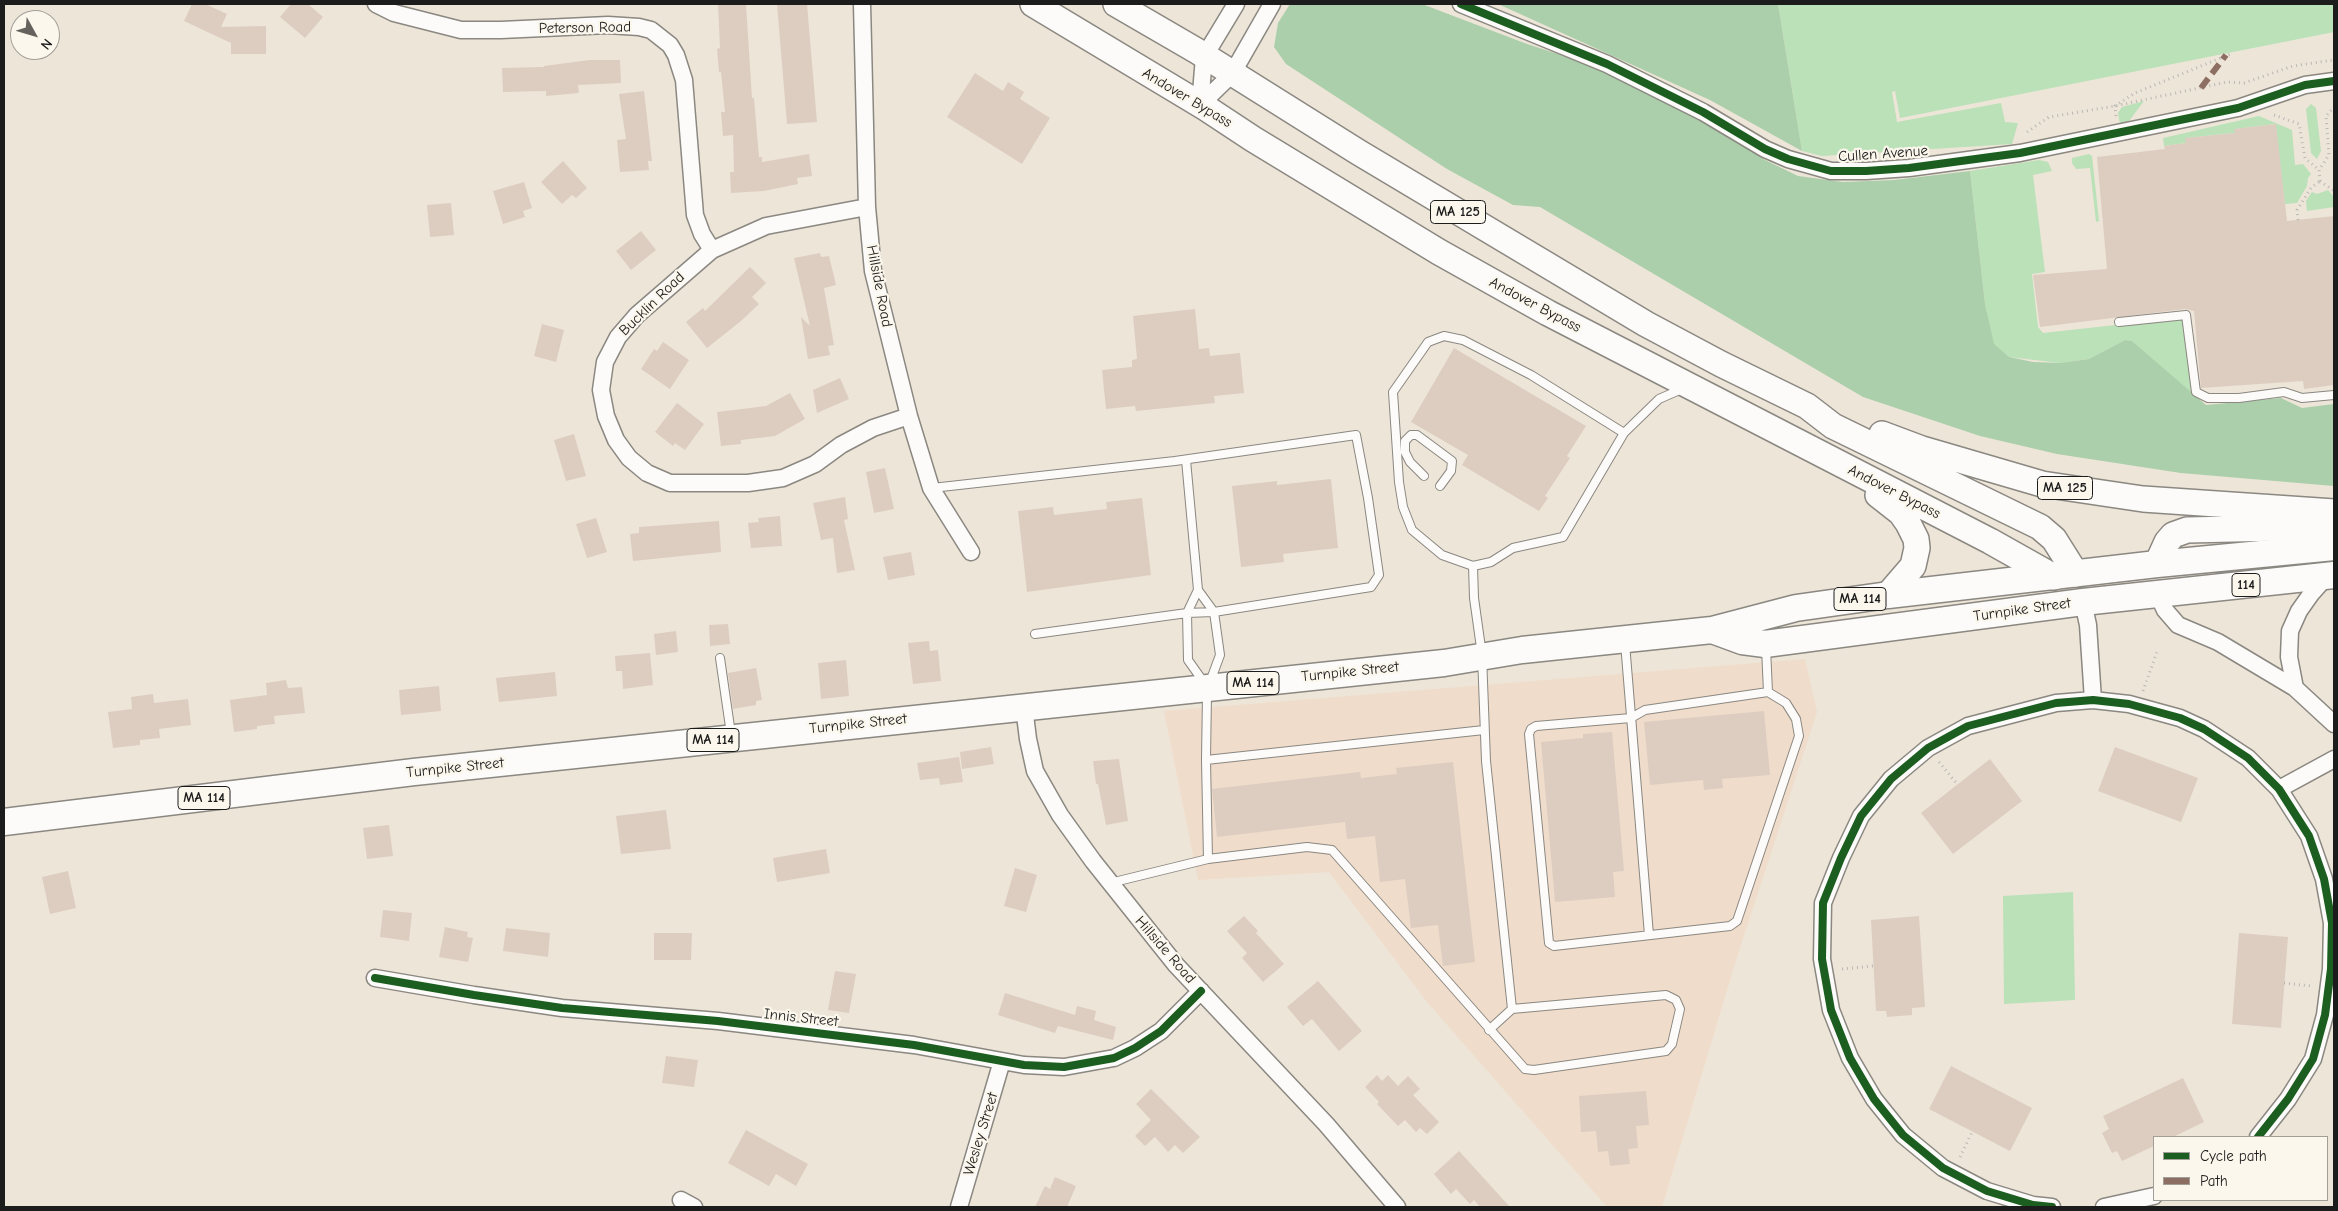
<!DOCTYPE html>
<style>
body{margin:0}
#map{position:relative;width:2338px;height:1211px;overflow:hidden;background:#ede5d8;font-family:"Comic Neue",sans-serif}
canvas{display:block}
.frame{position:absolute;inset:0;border:5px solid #1c1c1c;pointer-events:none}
.legend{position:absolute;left:2153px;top:1136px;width:175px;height:65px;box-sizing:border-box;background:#fbf7ec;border:1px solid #a29f99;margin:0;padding:6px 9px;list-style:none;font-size:15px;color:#1c1c1c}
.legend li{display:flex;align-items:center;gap:10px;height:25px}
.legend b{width:25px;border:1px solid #a29f99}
.north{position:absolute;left:10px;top:10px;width:50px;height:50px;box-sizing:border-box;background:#fbf7ec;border:1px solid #a29f99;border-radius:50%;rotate:129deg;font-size:14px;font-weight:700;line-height:20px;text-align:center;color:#1c1c1c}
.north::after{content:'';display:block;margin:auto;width:18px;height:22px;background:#65625e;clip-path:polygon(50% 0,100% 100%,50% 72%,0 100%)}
</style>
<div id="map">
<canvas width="2338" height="1211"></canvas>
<div class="frame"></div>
<ul class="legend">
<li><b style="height:6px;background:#1b5e20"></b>Cycle path</li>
<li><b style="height:6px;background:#8d6e63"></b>Path</li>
</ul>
<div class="north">N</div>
</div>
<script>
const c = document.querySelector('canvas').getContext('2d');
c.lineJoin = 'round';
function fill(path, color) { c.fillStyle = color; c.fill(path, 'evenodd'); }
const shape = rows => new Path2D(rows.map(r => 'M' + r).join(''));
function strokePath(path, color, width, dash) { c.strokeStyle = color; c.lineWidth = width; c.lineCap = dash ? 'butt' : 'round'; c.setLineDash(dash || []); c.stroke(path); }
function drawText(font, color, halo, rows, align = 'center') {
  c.font = font + ' "Comic Neue",sans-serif'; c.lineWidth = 4.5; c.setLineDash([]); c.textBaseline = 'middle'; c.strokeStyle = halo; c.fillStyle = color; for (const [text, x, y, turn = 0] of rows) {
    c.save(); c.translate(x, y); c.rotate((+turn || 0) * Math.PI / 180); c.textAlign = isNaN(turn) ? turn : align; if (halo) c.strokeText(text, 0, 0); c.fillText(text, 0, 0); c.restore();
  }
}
fill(shape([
 [1805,659,1817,712,1737,957,1662,1207,1607,1207,1427,1002,1329,872,1198,880,1164,711]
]), '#f0dcca');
fill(shape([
 [1778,4,2334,4,2334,32,1900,118,1895,91,1892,92,1897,122,2001,103,2005,122,2018,123,2012,144,1822,156,1802,151],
 [2144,101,2129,121,2120,124,2118,113,2122,107],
 [2311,104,2316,108,2321,151,2317,159,2311,153,2306,109],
 [2259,116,2292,130,2295,165,2303,164,2311,174,2308,178,2307,186,2297,203,2285,204,2275,124,2235,129,2235,133,2186,138,2186,143,2164,146,2163,138],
 [2089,154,2092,156,2099,221,2096,222,2090,168,2076,169,2072,163,2072,158],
 [2039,160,2048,162,2052,171,2033,175,2045,272,2032,274,2038,327,2043,333,2179,318,2183,322,2193,395,2132,341,2125,340,2089,359,2060,363,2009,357,1993,344,1985,304,1970,171],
 [2328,190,2334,197,2334,207,2307,211,2306,201,2312,192,2317,194],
 [2073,892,2075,1000,2004,1004,2003,896]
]), '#bae1b8');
fill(shape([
 [1290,4,1422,4,1527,44,1589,64,1712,125,1765,160,1798,176,1843,182,1894,180,1970,171,1985,304,1994,344,2009,357,2033,362,2060,363,2089,359,2125,340,2132,341,2206,405,2281,398,2302,408,2334,404,2334,486,2181,473,2057,454,1980,436,1863,397,1540,207,1513,205,1447,169,1286,64,1274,47,1278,23],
 [1498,4,1778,4,1802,151,1710,100]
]), '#aacfaa');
fill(shape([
 [192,4,205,4,227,14,221,27,266,26,266,54,231,54,231,43,184,21],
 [291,4,308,4,323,17,305,38,280,17],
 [718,4,746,4,752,98,754,98,759,157,762,157,762,162,809,154,812,176,797,178,798,184,764,191,731,193,730,172,734,172,733,135,723,136,721,112,725,112,721,72,719,72,717,49,720,48],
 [777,4,807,4,817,122,787,124],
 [589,60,620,60,621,83,578,85,579,93,546,96,546,91,503,92,502,68,544,67,544,66],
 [975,73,1003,91,1008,82,1024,92,1020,99,1050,118,1022,164,947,117],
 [644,91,652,161,648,161,649,170,620,172,617,140,626,139,619,94],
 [2276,124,2287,221,2334,216,2334,385,2304,389,2303,381,2201,388,2194,311,2185,309,2040,327,2033,275,2107,269,2097,157,2165,149,2164,146,2186,143,2185,138,2235,133,2234,129],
 [563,161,587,188,576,198,572,195,562,204,541,182],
 [524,182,532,208,523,211,525,217,503,224,493,191],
 [451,203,454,235,430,237,427,205],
 [641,231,656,250,631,270,616,251],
 [820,253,821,257,829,256,836,285,824,288,834,345,828,346,830,355,808,359,801,317,810,326,794,258],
 [750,267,766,283,752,297,759,304,741,321,707,348,686,322,703,308,705,311],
 [1195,309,1199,349,1209,348,1210,356,1240,353,1244,393,1214,396,1215,403,1136,411,1135,406,1106,409,1102,370,1132,367,1132,360,1137,359,1133,316],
 [542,324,564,330,556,362,534,356],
 [663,342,689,360,670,389,641,369,654,349,657,351],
 [1454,348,1586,426,1567,456,1570,458,1545,496,1548,498,1539,511,1462,465,1468,455,1411,422],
 [840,378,849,399,817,413,813,390],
 [790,393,805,419,775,436,741,440,741,444,721,446,717,412,766,406],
 [677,403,704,424,685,450,675,443,673,446,655,432],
 [574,434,586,476,566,481,554,440],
 [885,468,894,509,874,513,866,472],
 [1331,479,1338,548,1283,554,1284,562,1241,567,1232,486,1277,481,1277,485],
 [845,497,848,519,844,520,855,570,837,573,833,538,821,540,813,503],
 [1142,498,1151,575,1027,592,1018,511,1053,507,1054,515,1107,509,1106,502],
 [780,516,782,546,751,548,748,523,759,522,758,518],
 [596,518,607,552,587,558,576,524],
 [719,521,721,552,633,561,630,534,639,533,639,527],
 [911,552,915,575,888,580,883,557],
 [728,624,730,644,710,646,709,625],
 [676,631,678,652,656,655,654,634],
 [929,641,930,651,938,650,941,681,913,684,908,643],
 [650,653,653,685,623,689,622,671,616,671,615,656],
 [846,660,849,696,821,699,818,663],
 [756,668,762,700,756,701,756,705,733,709,728,673],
 [555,672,557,696,499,702,496,678],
 [286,680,288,688,302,687,305,713,274,716,275,724,257,726,257,729,234,732,230,700,267,695,266,683],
 [439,686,441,711,401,715,399,690],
 [153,694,154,703,188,699,191,725,159,729,160,738,140,740,140,745,113,748,108,712,132,709,131,697],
 [1764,711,1770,775,1722,779,1723,788,1704,790,1703,780,1650,785,1644,722],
 [1612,732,1624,871,1613,872,1615,897,1555,902,1541,742,1583,738,1583,734],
 [991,747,994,764,962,769,960,752],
 [2115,747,2198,778,2181,822,2098,791],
 [959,757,963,782,940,785,939,778,920,780,917,763],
 [1119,759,1128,821,1106,825,1098,784,1096,784,1093,761],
 [1990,759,2022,801,1953,854,1921,813],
 [1453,762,1475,962,1443,966,1438,925,1411,928,1405,879,1380,882,1375,836,1347,839,1345,822,1217,837,1212,789,1360,772,1361,778,1397,774,1396,768],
 [666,810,671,849,621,854,616,816],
 [389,825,393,856,367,859,363,828],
 [826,849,830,873,777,882,773,858],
 [1015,868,1037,875,1026,912,1004,906],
 [68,871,76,908,50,914,42,877],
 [383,910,412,913,409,941,380,937],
 [1244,916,1258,931,1256,933,1284,964,1263,982,1242,958,1247,953,1227,931],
 [1919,916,1925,1007,1912,1008,1912,1015,1887,1017,1886,1011,1876,1011,1871,920],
 [445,927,468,932,467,937,473,938,468,962,439,957],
 [506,928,550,933,548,957,503,951],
 [654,933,692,933,691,960,654,960],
 [2239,933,2288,937,2281,1028,2232,1024],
 [835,971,856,974,849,1013,828,1010],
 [1318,981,1362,1031,1339,1051,1312,1019,1303,1026,1287,1007],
 [1005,993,1075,1015,1077,1006,1096,1011,1094,1020,1116,1027,1113,1040,1058,1026,1055,1033,998,1015],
 [666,1056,698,1060,694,1087,662,1083],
 [1951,1066,2032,1108,2010,1151,1929,1109],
 [1377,1075,1382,1081,1388,1075,1398,1086,1408,1076,1420,1089,1413,1095,1439,1122,1427,1134,1420,1128,1416,1132,1405,1120,1398,1126,1377,1104,1379,1102,1365,1087],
 [2183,1078,2204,1122,2173,1137,2154,1137,2154,1146,2122,1161,2117,1151,2112,1153,2102,1133,2109,1129,2103,1116],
 [1151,1089,1200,1137,1183,1153,1175,1145,1168,1152,1155,1137,1145,1146,1135,1136,1151,1120,1136,1104],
 [1646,1091,1649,1125,1636,1126,1638,1148,1628,1149,1630,1164,1610,1166,1608,1151,1598,1152,1596,1131,1581,1132,1579,1096],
 [746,1130,808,1164,796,1186,776,1174,769,1186,728,1163],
 [1459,1151,1510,1207,1480,1207,1474,1200,1470,1204,1456,1189,1451,1194,1434,1174],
 [1055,1177,1076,1186,1067,1207,1035,1207,1045,1186,1050,1189]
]), '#ddcdc1');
const service = shape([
 [2119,322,2186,315,2196,392,2208,398,2239,398,2284,392,2302,398,2334,395],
 [1624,433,1531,375,1463,340,1444,336,1428,342,1393,392,1399,482,1403,507,1412,530,1442,555,1473,566,1491,562,1513,548,1563,537,1624,433,1659,399,1684,388],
 [1186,460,1198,590,1214,612,1220,655,1210,682],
 [1424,476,1410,462,1405,452,1405,441,1411,435,1417,435,1452,461,1451,471,1440,486],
 [932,488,1175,461,1356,435,1368,498,1379,575,1371,587,1214,612,1187,613,1035,634],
 [1473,566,1474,598,1482,655,1486,761,1512,1009,1489,1030],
 [1198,590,1187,613,1188,660,1205,684],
 [1625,643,1649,935],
 [1766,648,1768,692,1786,703,1796,719,1799,736,1737,921,1730,926,1554,946,1549,943,1529,734,1531,729,1536,726,1631,718,1645,710,1768,692],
 [720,658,731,734],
 [1207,693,1206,760,1208,859],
 [1206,760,1484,730],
 [1110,883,1208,859,1307,847,1332,850,1525,1069,1534,1070,1666,1051,1672,1044,1680,1009,1676,1000,1666,995,1512,1009]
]);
const minor = shape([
 [376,4,394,13,461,30,501,30,608,25,639,27,651,30,670,45,676,55,684,80,695,215,702,234,712,250],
 [862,4,867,207,873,271,909,416,931,488,971,552],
 [1236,4,1204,57,1200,105,1232,74,1272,4],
 [1461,4,1607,64,1703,112,1765,149,1788,159,1831,171,1866,171,1909,168,2020,153,2238,108,2305,85,2334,81],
 [867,207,766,226,712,250,637,315,618,337,605,362,601,390,606,416,616,440,629,458,647,473,670,483,748,483,783,478,815,464,841,445,873,428,909,416],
 [2158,595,2165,610,2178,625,2218,642,2295,688,2334,724],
 [2083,602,2088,625,2093,700],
 [2295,688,2289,657,2290,631,2299,611,2311,594,2327,576],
 [1024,707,1028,739,1035,771,1060,815,1093,861,1176,965,1326,1124,1397,1207],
 [2279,789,2334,759],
 [375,978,474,995,562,1008,718,1021,914,1045,1024,1065,1064,1067,1114,1058,1135,1048,1161,1031,1201,991],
 [681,1200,694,1207],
 [959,1207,1002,1061],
 [2052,1207,2033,1205,1987,1191,1943,1168,1903,1135,1874,1099,1850,1058,1831,1010,1822,959,1823,903,1841,858,1861,816,1891,779,1928,748,1968,726,2056,703,2093,700,2129,704,2180,718,2204,729,2248,758,2279,789,2309,836,2324,879,2332,923,2331,969,2325,1015,2313,1059,2288,1099,2258,1137],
 [2104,1207,2154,1196]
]);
const primary = shape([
 [1033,4,1206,108,1253,139,1439,252,1548,313,1990,541,2054,577],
 [1116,4,1197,51,1358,152,1646,324,1721,364,1807,406,1833,426,2040,527,2054,539,2076,574],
 [1882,434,1922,449,2042,484,2143,499,2334,512],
 [1878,495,1901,513,1908,523,1916,539,1917,548,1913,566,1888,595],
 [2157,564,2167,542,2173,535,2187,530,2327,527]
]);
const trunk = shape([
 [1712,630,1742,641,1765,644,2083,602,2334,575],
 [4,822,414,772,1444,663,1522,650,1712,630,1796,608,1888,595,2157,564,2334,547]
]);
strokePath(service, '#8b8781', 10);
strokePath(minor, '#8b8781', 19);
strokePath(primary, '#8b8781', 28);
strokePath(trunk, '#8b8781', 29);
strokePath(shape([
 [2274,115,2299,124,2305,158,2319,170],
 [2116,116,2115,106,2135,93,2233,53],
 [2027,132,2049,117,2115,106,2227,82,2244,83,2293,66,2334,60],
 [2320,181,2319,170,2329,155,2326,116,2334,107],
 [2320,181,2334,191],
 [2298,220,2297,210,2311,188,2320,181],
 [2143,691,2158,649],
 [1939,762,1958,785],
 [1842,969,1873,966],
 [2284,983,2311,986],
 [1960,1157,1972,1132]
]), '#b9b8b6', 3, [1, 4]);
strokePath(service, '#fcfbf9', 8);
strokePath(minor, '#fcfbf9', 16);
strokePath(primary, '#fcfbf9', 25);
strokePath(trunk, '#fcfbf9', 26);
strokePath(shape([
 [2201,88,2226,55]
]), '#8d6e63', 6, [12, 6]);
strokePath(shape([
 [1461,4,1607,64,1703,112,1765,149,1788,159,1831,171,1866,171,1909,168,2020,153,2238,108,2305,85,2334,81],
 [375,978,474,995,562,1008,718,1021,914,1045,1024,1065,1064,1067,1114,1058,1135,1048,1161,1031,1201,991],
 [2052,1207,2033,1205,1987,1191,1943,1168,1903,1135,1874,1099,1850,1058,1831,1010,1822,959,1823,903,1841,858,1861,816,1891,779,1928,748,1968,726,2056,703,2093,700,2129,704,2180,718,2204,729,2248,758,2279,789,2309,836,2324,879,2332,923,2331,969,2325,1015,2313,1059,2288,1099,2258,1137]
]), '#1b5e20', 8);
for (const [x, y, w] of [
 [1458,212,55],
 [2065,488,55],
 [2246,585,28],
 [1860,599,52],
 [1253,683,52],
 [713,740,52],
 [204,798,52]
]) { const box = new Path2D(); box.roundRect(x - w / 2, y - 11.5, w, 23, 4); c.fillStyle = '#fbf7ec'; c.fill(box); strokePath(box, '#1c1c1c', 1); }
drawText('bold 14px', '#1c1c1c', null, [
 ["MA 125",1458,212],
 ["MA 125",2065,488],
 ["114",2246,585],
 ["MA 114",1860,599],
 ["MA 114",1253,683],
 ["MA 114",713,740],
 ["MA 114",204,798]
]);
drawText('15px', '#1c1c1c', '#fbf7ec', [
 ["Peterson Road",585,28,-1],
 ["Andover Bypass",1187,98,31],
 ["Cullen Avenue",1883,154,-4],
 ["Hillside Road",879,286,79],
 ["Bucklin Road",652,304,-44],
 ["Andover Bypass",1535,305,28],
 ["Andover Bypass",1894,492,27],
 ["Turnpike Street",2022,610,-8],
 ["Turnpike Street",1350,672,-6],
 ["Turnpike Street",858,724,-6],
 ["Turnpike Street",455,768,-6],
 ["Hillside Road",1165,950,49],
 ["Innis Street",801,1018,6],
 ["Wesley Street",981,1134,-73]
]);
</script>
